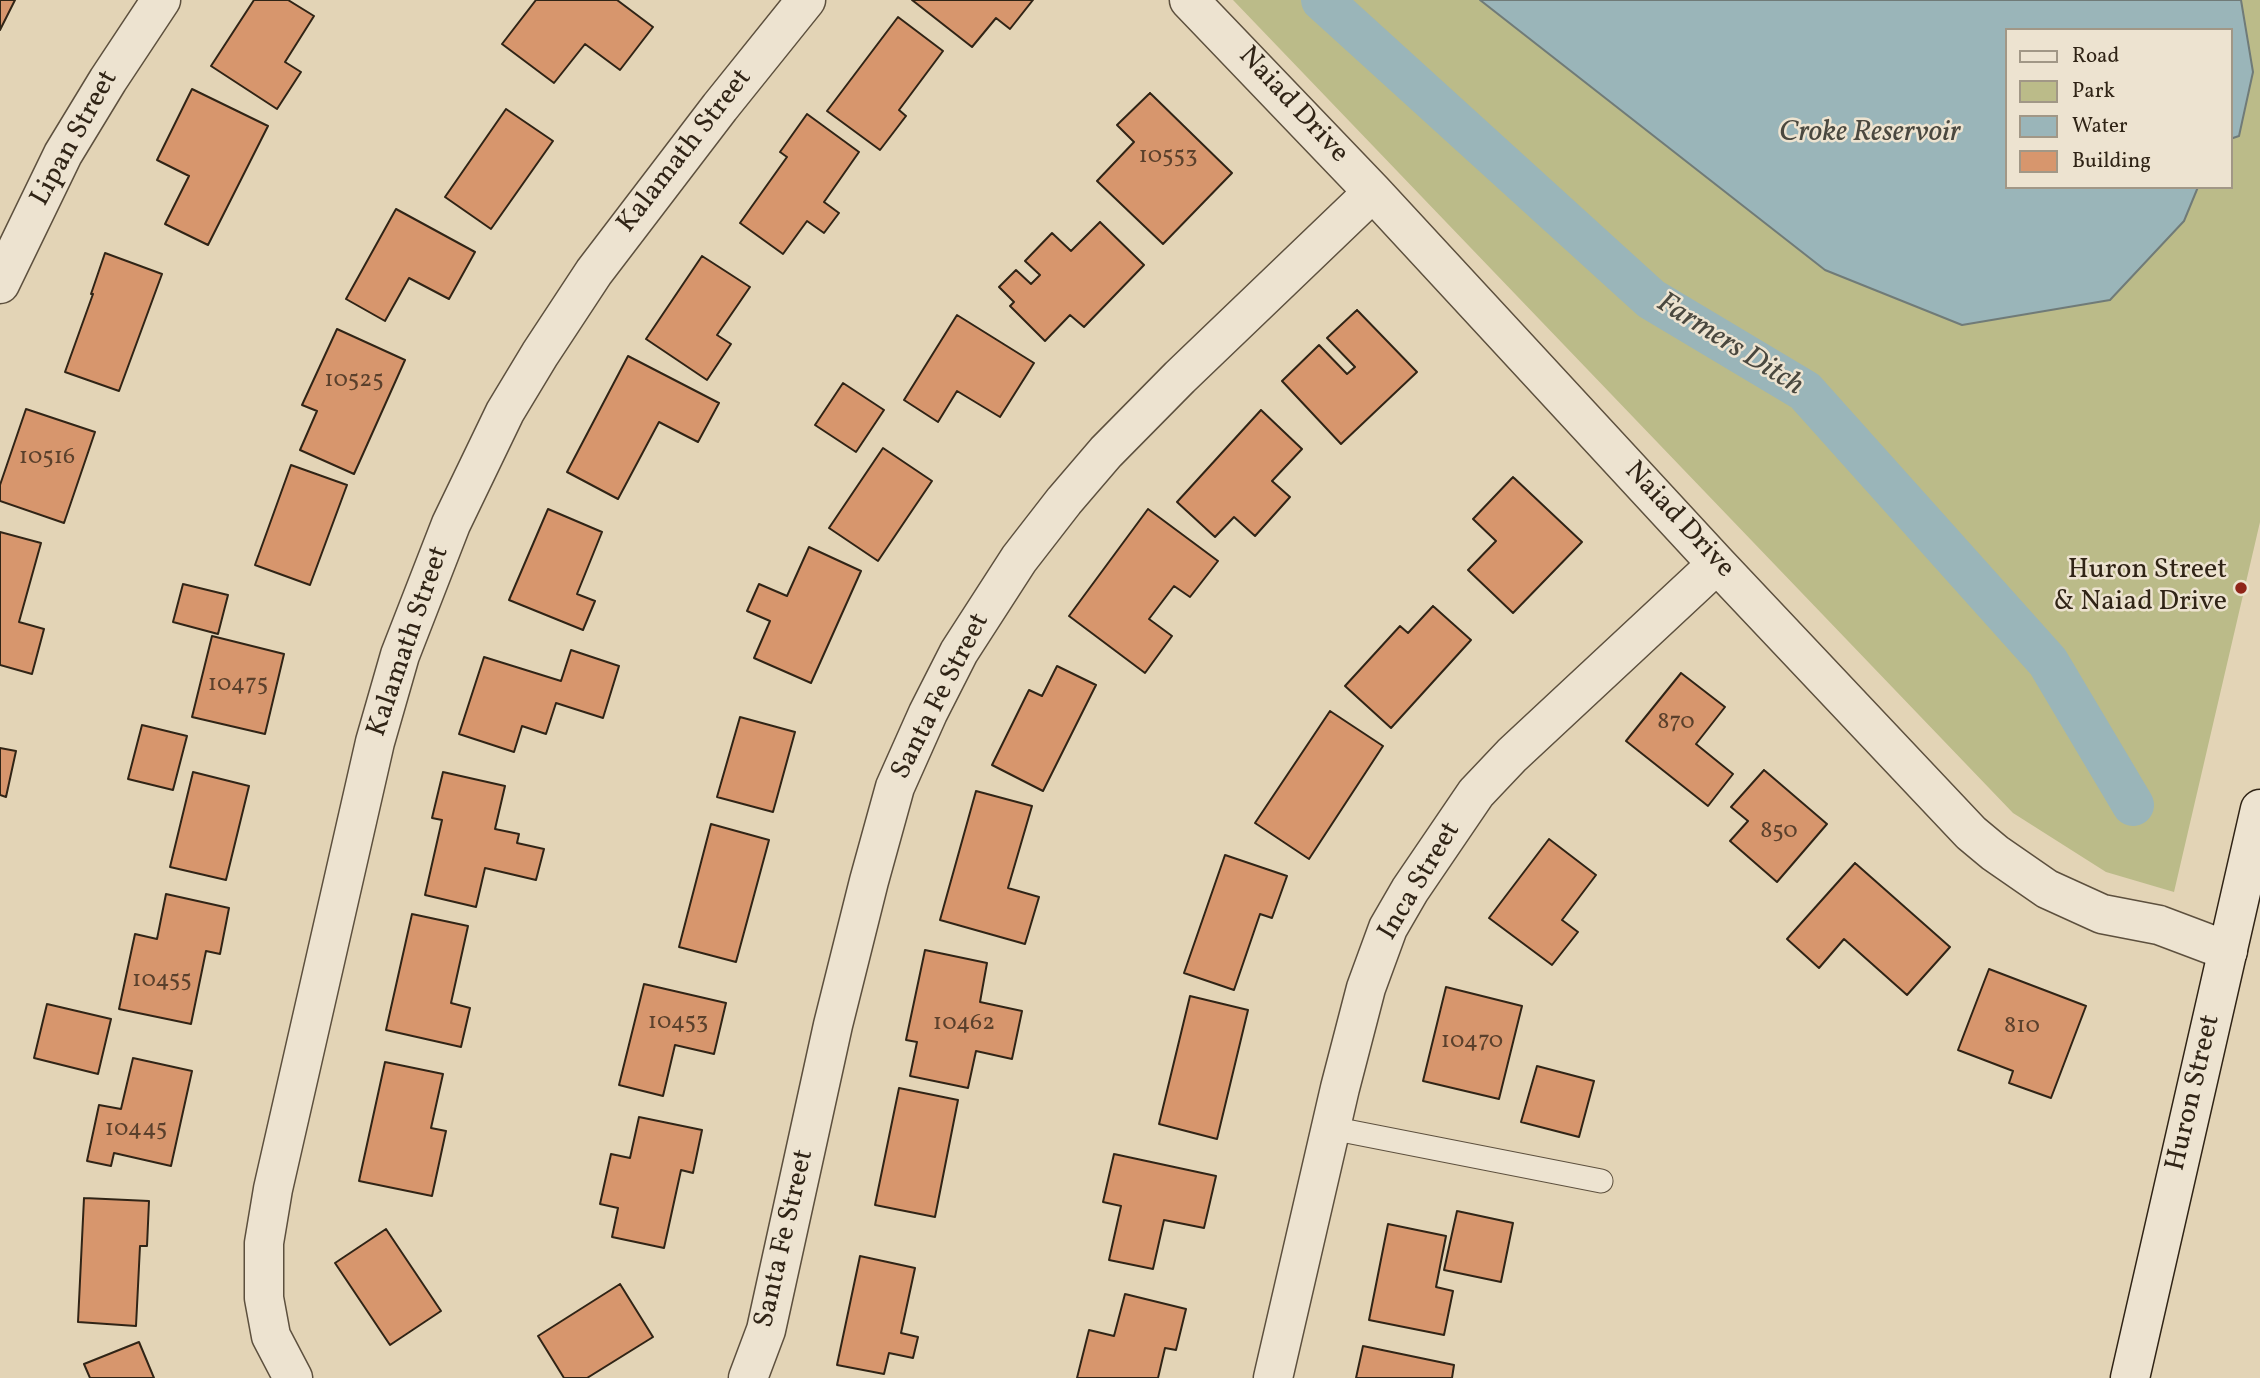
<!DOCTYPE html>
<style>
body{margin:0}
#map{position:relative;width:2260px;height:1378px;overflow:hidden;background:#e3d4b6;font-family:Vollkorn,serif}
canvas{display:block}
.legend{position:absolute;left:2005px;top:28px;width:228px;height:161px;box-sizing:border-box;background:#ede3d0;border:2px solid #a19786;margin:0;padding:9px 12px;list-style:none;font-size:21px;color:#302416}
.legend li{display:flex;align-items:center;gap:14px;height:35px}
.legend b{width:35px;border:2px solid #a19786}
</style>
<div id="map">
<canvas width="2260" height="1378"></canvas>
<ul class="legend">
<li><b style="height:9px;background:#ede3d0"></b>Road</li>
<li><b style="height:19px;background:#bbbb89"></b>Park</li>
<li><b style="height:19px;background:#9ab5b9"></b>Water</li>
<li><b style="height:19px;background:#d7966d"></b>Building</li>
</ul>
</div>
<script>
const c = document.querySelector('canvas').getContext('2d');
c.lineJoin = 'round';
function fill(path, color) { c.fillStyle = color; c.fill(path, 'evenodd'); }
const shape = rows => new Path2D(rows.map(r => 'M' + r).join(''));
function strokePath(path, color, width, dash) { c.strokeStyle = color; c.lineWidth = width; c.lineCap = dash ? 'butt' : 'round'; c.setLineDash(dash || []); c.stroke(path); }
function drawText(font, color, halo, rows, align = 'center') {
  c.font = font + ' Vollkorn,serif'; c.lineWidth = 5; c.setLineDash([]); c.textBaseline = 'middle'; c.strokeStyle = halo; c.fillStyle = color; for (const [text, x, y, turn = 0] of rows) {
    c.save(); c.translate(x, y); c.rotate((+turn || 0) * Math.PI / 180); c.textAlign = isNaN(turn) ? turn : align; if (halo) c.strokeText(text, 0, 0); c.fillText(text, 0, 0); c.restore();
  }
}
fill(shape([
 [1233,0,2260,0,2260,522,2174,892,2106,872,2013,813],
 [2006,30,2230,30,2230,187,2006,187]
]), '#bbbb89');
const water = shape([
 [1480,0,2241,0,2253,72,2239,136,2230,139,2230,30,2006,30,2006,187,2198,187,2184,221,2110,300,1962,325,1825,270,1480,0]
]);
fill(water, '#9ab5b9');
strokePath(water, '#707b78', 2);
strokePath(shape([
 [1322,0,1651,299,1805,391,2048,662,2133,805]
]), '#9ab5b9', 42);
const building = shape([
 [0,0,15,0,0,30,0,0],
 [254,0,288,0,314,16,285,62,301,72,277,109,211,66,254,0],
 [536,0,617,0,653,27,620,70,585,44,554,83,502,44,536,0],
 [912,0,1033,0,1010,29,996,18,972,47,912,0],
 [898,17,943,51,899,110,906,116,880,150,827,111,898,17],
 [192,89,268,126,208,245,165,224,189,176,157,160,192,89],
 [1150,93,1232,173,1163,244,1097,181,1134,142,1117,125,1150,93],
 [506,109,553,141,491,229,445,197,506,109],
 [807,114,859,152,824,202,839,213,824,233,807,221,783,254,740,223,787,157,780,152,807,114],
 [396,209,475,252,449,299,409,278,385,321,346,299,396,209],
 [1100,222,1144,265,1084,327,1070,315,1045,341,1010,306,1014,302,999,287,1016,270,1031,284,1040,275,1025,261,1052,233,1071,251,1100,222],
 [105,253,162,274,119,391,65,372,93,294,91,294,105,253],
 [702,256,750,287,717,335,731,344,707,380,646,339,702,256],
 [1357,310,1417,372,1341,444,1282,381,1319,345,1347,374,1355,367,1327,338,1357,310],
 [957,315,1034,363,1000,417,957,391,938,422,904,400,957,315],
 [337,329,405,360,354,474,300,450,317,411,302,405,337,329],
 [628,356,719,403,698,442,659,422,618,499,567,472,628,356],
 [843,383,884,410,856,452,815,425,843,383],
 [26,409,95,432,64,523,0,501,0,485,26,409],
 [1261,410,1302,449,1272,481,1290,497,1255,536,1234,517,1215,537,1177,502,1261,410],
 [883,448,932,481,878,561,829,528,883,448],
 [291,465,347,485,310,585,255,565,291,465],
 [1513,477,1582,542,1513,613,1468,570,1496,541,1473,519,1513,477],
 [548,509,602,532,577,594,595,601,583,630,509,600,548,509],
 [1148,509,1218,561,1190,597,1174,586,1149,619,1172,636,1145,673,1069,616,1148,509],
 [0,532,41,543,19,622,44,629,32,674,0,665,0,532],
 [809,547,861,571,811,683,754,658,770,621,747,611,759,584,787,596,809,547],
 [183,584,228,595,218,634,173,622,183,584],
 [1433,606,1471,640,1391,728,1345,686,1400,626,1408,633,1433,606],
 [212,636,284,654,265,734,192,717,212,636],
 [571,650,619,666,603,718,556,703,546,734,522,726,514,752,459,734,484,657,561,681,571,650],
 [1057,666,1096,685,1043,791,992,765,1029,690,1042,696,1057,666],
 [1681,673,1725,707,1696,744,1733,774,1708,806,1626,741,1681,673],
 [1330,711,1383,746,1309,859,1255,823,1330,711],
 [740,717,795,732,773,812,717,797,740,717],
 [142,725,187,736,173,790,128,779,142,725],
 [0,748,16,751,6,797,0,795,0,748],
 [1764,770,1827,824,1777,882,1730,841,1748,821,1731,807,1764,770],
 [193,772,249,786,226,880,170,867,193,772],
 [443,772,505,786,495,829,519,834,517,843,544,849,536,880,485,868,476,907,425,895,442,820,432,818,443,772],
 [976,791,1032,806,1008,888,1039,897,1025,944,940,920,976,791],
 [711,824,769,840,736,962,679,947,711,824],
 [1549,839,1596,875,1562,920,1578,932,1552,965,1489,918,1549,839],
 [1225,855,1287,876,1272,918,1260,914,1234,990,1184,973,1225,855],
 [1855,863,1950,947,1907,995,1844,939,1819,968,1787,939,1855,863],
 [166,894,229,908,220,954,206,951,191,1024,119,1009,135,934,157,939,166,894],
 [412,914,468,926,451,1003,470,1008,461,1047,386,1030,412,914],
 [925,950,987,963,980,1002,1022,1011,1012,1059,976,1051,968,1088,910,1076,917,1042,906,1040,925,950],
 [1989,969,2086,1006,2051,1098,2009,1083,2013,1071,1958,1050,1989,969],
 [644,984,726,1003,714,1054,675,1045,663,1096,619,1085,644,984],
 [1446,987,1522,1006,1499,1099,1423,1081,1446,987],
 [1190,996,1248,1010,1217,1139,1159,1124,1190,996],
 [47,1004,111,1019,98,1074,34,1058,47,1004],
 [133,1058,192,1071,171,1166,114,1153,111,1166,87,1161,99,1105,121,1109,133,1058],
 [385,1062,443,1074,431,1128,446,1131,432,1196,359,1181,385,1062],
 [1537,1066,1594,1081,1579,1137,1521,1122,1537,1066],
 [899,1088,958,1100,935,1217,875,1205,899,1088],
 [639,1117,702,1130,693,1173,681,1170,664,1248,612,1237,618,1208,600,1204,611,1154,630,1158,639,1117],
 [1114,1154,1216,1176,1204,1228,1164,1220,1153,1269,1109,1260,1121,1206,1103,1202,1114,1154],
 [84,1198,149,1201,147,1246,140,1246,136,1326,78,1322,84,1198],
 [1457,1211,1513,1223,1501,1282,1444,1270,1457,1211],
 [1388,1224,1446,1236,1436,1287,1453,1291,1444,1335,1369,1320,1388,1224],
 [386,1229,441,1311,390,1345,335,1263,386,1229],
 [860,1256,915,1268,901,1333,918,1337,913,1358,889,1353,884,1374,837,1365,860,1256],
 [620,1284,653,1337,587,1378,564,1378,538,1336,620,1284],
 [1125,1294,1186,1309,1176,1350,1165,1348,1158,1378,1077,1378,1089,1330,1114,1336,1125,1294],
 [139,1342,154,1378,90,1378,84,1364,139,1342],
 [1363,1346,1454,1365,1452,1378,1356,1378,1363,1346]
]);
fill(building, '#d7966d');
strokePath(building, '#302416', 2);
const lane = shape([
 [1331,1128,1601,1181]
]);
const street = shape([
 [1189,0,1373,192,1717,564,1971,833,1995,853,2047,889,2102,914,2159,925,2228,951],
 [0,284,63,154,108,80,161,0],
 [293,1378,271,1336,264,1298,264,1243,273,1189,375,742,400,655,451,524,505,412,540,354,594,272,720,107,806,0],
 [748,1378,766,1330,833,1025,869,881,895,787,928,713,959,652,1019,559,1064,501,1106,452,1180,377,1373,192],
 [1273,1378,1340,1088,1366,988,1388,928,1410,890,1476,793,1512,755,1717,564]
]);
const secondary = shape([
 [2130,1378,2260,809]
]);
strokePath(lane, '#5d503e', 25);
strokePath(street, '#5d503e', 41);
strokePath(secondary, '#302416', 41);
strokePath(lane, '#ede3d0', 23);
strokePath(street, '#ede3d0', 38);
strokePath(secondary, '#ede3d0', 38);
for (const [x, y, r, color] of [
 [2241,588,7,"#8f2418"]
]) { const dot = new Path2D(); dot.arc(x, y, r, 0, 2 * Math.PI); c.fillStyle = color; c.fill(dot); strokePath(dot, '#ede3d0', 2.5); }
drawText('24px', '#5a402c', null, [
 ["10553",1168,158],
 ["10525",354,382],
 ["10516",47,459],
 ["10475",238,686],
 ["870",1676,724],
 ["850",1779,833],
 ["10455",162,982],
 ["10453",678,1024],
 ["10462",964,1025],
 ["810",2022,1028],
 ["10470",1472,1043],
 ["10445",136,1131]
]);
drawText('28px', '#302416', '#ede3d0', [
 ["Naiad Drive",1292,106,47],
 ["Lipan Street",76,139,-61],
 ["Kalamath Street",686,152,-52],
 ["Naiad Drive",1678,521,47],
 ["Kalamath Street",410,642,-71],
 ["Santa Fe Street",942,697,-63],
 ["Inca Street",1421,882,-59],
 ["Huron Street",2195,1093,-77],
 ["Santa Fe Street",786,1239,-77]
]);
drawText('28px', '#302416', '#ede3d0', [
 ["Huron Street",2227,572],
 ["& Naiad Drive",2227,604]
], 'right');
drawText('italic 30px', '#4a483f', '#ede3d0', [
 ["Croke Reservoir",1870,134],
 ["Farmers Ditch",1729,346,32]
]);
</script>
